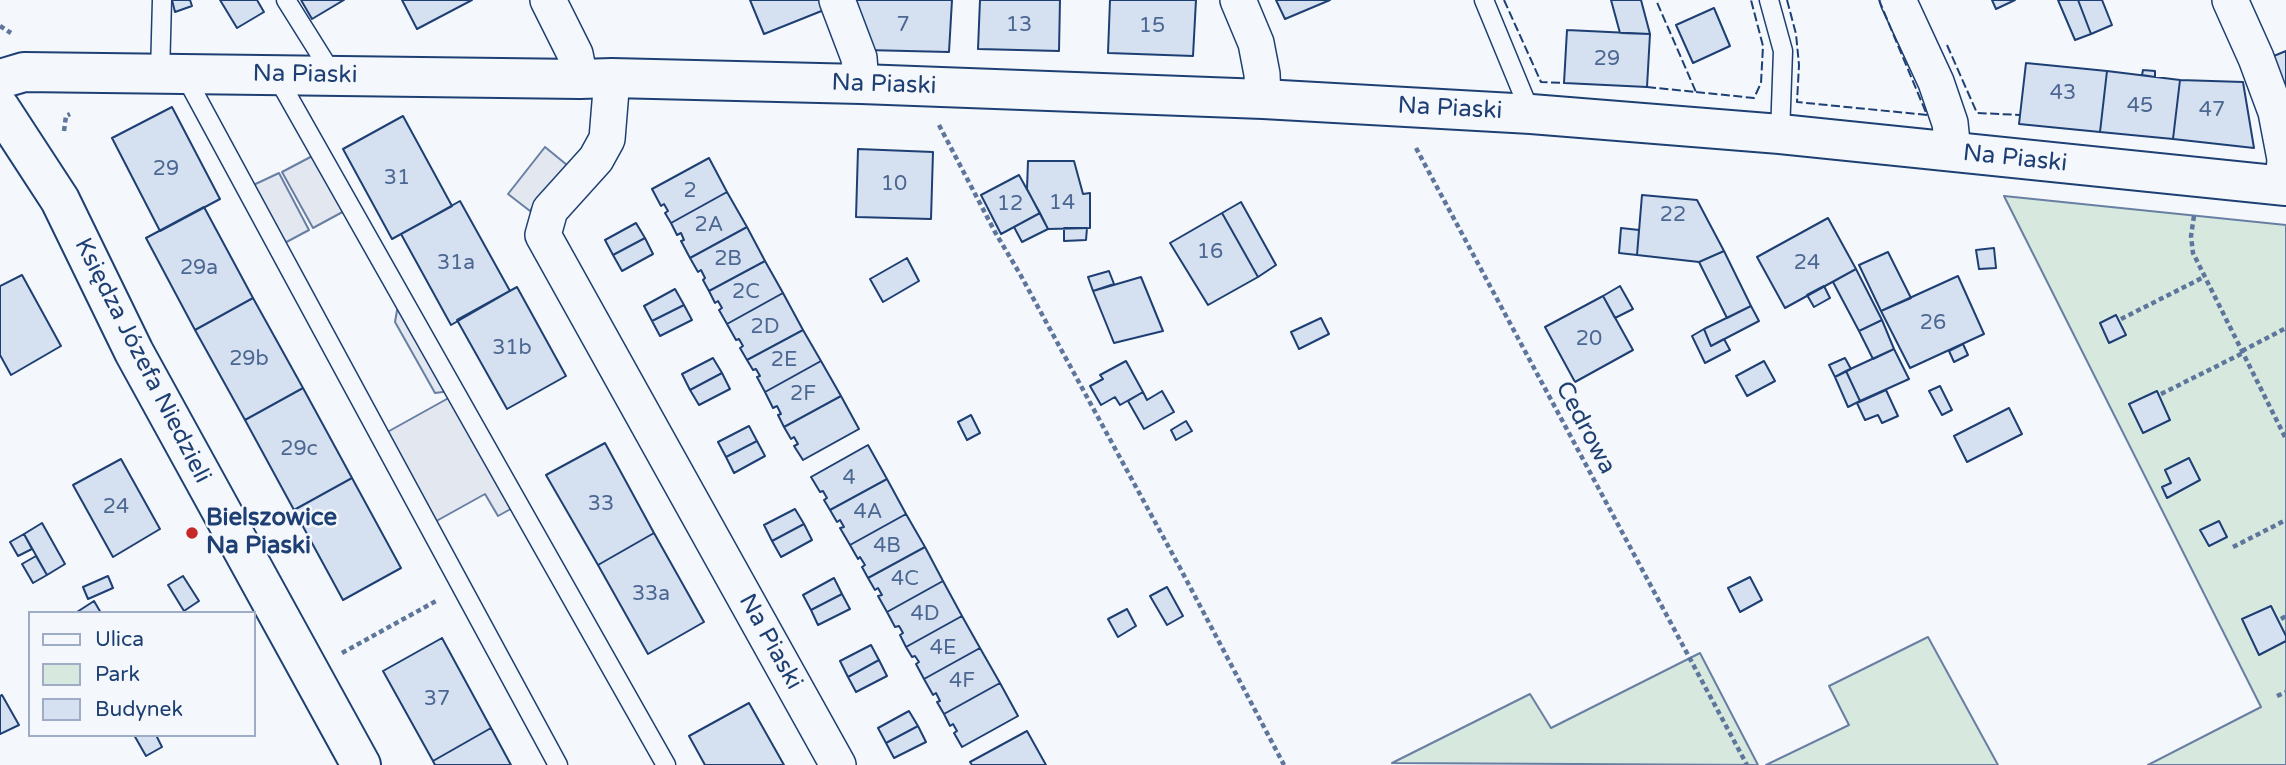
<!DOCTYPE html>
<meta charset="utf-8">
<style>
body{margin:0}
#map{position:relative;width:2286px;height:765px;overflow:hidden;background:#f4f7fb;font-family:"Varela Round",sans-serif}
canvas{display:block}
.legend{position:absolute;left:28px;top:611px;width:228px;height:126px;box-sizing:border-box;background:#f4f7fb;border:2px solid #9eadc5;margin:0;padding:9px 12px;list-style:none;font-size:21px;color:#1d3f73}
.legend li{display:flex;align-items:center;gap:14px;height:35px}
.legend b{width:35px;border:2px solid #9eadc5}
</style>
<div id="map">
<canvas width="2286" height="765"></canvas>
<ul class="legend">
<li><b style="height:9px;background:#f4f7fb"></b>Ulica</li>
<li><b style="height:19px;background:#d7e8df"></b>Park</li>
<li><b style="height:19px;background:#d5e0f0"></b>Budynek</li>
</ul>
</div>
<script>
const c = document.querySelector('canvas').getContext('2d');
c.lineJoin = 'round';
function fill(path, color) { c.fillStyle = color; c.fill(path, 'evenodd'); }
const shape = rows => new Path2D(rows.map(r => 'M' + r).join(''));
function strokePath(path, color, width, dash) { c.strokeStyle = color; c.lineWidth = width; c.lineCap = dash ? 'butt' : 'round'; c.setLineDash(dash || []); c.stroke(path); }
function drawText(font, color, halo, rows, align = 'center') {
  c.font = font + ' "Varela Round",sans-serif'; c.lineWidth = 5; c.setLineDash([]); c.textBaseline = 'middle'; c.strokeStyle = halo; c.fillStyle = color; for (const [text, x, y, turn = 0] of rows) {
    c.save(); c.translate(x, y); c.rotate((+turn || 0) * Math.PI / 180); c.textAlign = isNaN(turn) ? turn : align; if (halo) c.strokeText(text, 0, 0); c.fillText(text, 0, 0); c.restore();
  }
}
const green = shape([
 [2004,196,2286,225,2286,765,2148,765,2261,707,2004,196],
 [1928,637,1998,765,1766,765,1849,725,1829,686,1928,637],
 [1700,653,1758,765,1392,763,1530,694,1551,728,1700,653]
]);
fill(green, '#d7e8df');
strokePath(green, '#687fa3', 2);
const parking = shape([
 [545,147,567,165,530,211,508,194,545,147],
 [318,153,348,209,313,228,282,172,318,153],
 [279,173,309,230,279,246,247,188,279,173],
 [399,299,450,391,435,393,395,322,399,299],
 [454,395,516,506,498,516,485,494,431,524,382,435,454,395]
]);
fill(parking, '#e3e8f0');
strokePath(parking, '#687fa3', 2);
const building = shape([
 [172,0,190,0,192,6,175,12,172,0],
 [220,0,257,0,264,12,237,28,220,0],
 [301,0,344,0,312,19,301,0],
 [402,0,472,0,417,29,402,0],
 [750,0,825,0,829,8,764,34,750,0],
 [845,0,952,0,949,52,865,50,845,0],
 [980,0,1060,0,1059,51,978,49,980,0],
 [1110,0,1196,0,1193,56,1108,53,1110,0],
 [1276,0,1330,0,1285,19,1276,0],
 [1611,0,1641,0,1650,34,1620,33,1611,0],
 [1992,0,2015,0,1996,9,1992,0],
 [2058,0,2078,0,2091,34,2075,40,2058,0],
 [2078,0,2102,0,2112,25,2091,34,2078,0],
 [1714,8,1730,46,1693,63,1676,25,1714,8],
 [1567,30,1650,34,1647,87,1564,83,1567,30],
 [2286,51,2286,95,2269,58,2286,51],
 [2026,63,2107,71,2100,132,2019,124,2026,63],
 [2143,70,2155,71,2155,77,2142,75,2143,70],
 [2107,71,2180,80,2173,139,2100,132,2107,71],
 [2180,80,2243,82,2254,148,2173,139,2180,80],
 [172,107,220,199,160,231,112,138,172,107],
 [403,116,452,206,392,239,343,149,403,116],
 [858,149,933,152,931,219,856,217,858,149],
 [709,158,727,192,671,223,665,213,668,211,664,204,661,206,652,189,709,158],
 [1028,161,1074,161,1083,194,1090,193,1090,228,1048,229,1027,189,1028,161],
 [1019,175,1040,213,1001,234,981,195,1019,175],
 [727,192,747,227,690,258,681,241,684,240,681,233,677,235,671,223,727,192],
 [1642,195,1697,200,1724,251,1699,262,1637,255,1642,195],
 [460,201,510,291,451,325,401,234,460,201],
 [1241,202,1276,265,1258,277,1222,213,1241,202],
 [204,207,253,298,195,330,146,238,204,207],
 [1040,213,1048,229,1022,242,1014,227,1040,213],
 [1222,213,1258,277,1208,305,1170,243,1222,213],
 [1828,218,1856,269,1785,308,1757,257,1828,218],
 [636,223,645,238,613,255,605,240,636,223],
 [747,227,765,261,709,291,703,280,705,278,701,270,698,272,690,258,747,227],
 [1064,228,1087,228,1086,240,1064,241,1064,228],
 [1621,228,1639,230,1637,255,1619,253,1621,228],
 [645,238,653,254,622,271,613,255,645,238],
 [1994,248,1996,268,1979,269,1976,250,1994,248],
 [1724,251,1751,306,1727,318,1699,262,1724,251],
 [1888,252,1911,298,1881,311,1859,265,1888,252],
 [907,258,919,281,883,302,870,279,907,258],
 [765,261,783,293,727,324,719,310,722,308,718,301,715,303,709,291,765,261],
 [1856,269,1882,320,1859,331,1833,282,1856,269],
 [1109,271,1114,284,1093,291,1088,277,1109,271],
 [22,275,61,346,11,375,0,355,0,286,22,275],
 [1958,276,1984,334,1910,368,1881,311,1958,276],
 [1141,277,1163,331,1114,343,1093,291,1141,277],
 [1620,286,1633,309,1615,318,1603,296,1620,286],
 [1824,286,1830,298,1814,307,1807,295,1824,286],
 [517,287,566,376,507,409,457,320,517,287],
 [675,289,684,305,652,321,644,306,675,289],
 [783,293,803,330,747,360,740,348,743,346,739,339,736,340,727,324,783,293],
 [1603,296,1633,350,1575,382,1545,327,1603,296],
 [253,298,303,388,245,420,195,330,253,298],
 [684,305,692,320,660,336,652,321,684,305],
 [1751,306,1759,321,1711,346,1704,329,1751,306],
 [2116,315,2126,335,2109,343,2100,323,2116,315],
 [1321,318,1329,334,1299,349,1291,332,1321,318],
 [1882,320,1894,349,1873,359,1859,331,1882,320],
 [1704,329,1711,346,1724,339,1730,350,1705,363,1692,336,1704,329],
 [803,330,821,361,765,392,757,377,760,376,756,369,753,370,747,360,803,330],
 [1963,344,1968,355,1954,362,1949,351,1963,344],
 [1894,349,1909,379,1860,401,1846,371,1894,349],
 [713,358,722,373,690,390,682,374,713,358],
 [1845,358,1851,369,1835,377,1829,365,1845,358],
 [821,361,841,396,784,427,778,415,781,414,777,406,773,408,765,392,821,361],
 [1126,361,1143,392,1120,405,1115,397,1101,405,1090,386,1103,379,1100,375,1126,361],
 [1764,361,1775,381,1747,396,1736,376,1764,361],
 [1846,371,1860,401,1848,407,1835,377,1846,371],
 [722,373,730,389,699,405,690,390,722,373],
 [1940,386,1952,410,1942,415,1929,391,1940,386],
 [303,388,352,478,294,510,245,420,303,388],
 [1886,390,1898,416,1882,423,1878,415,1865,420,1857,403,1886,390],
 [1162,391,1174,412,1144,429,1128,401,1143,392,1147,400,1162,391],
 [2157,391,2170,420,2143,433,2129,404,2157,391],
 [841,396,859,429,803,460,794,446,798,444,794,437,791,439,784,427,841,396],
 [2009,408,2022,434,1967,462,1954,436,2009,408],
 [971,415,980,433,967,440,958,422,971,415],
 [1186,421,1192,431,1176,440,1171,430,1186,421],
 [749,426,757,441,726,457,718,442,749,426],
 [757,441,765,456,734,473,726,457,757,441],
 [605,443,654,533,598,565,546,475,605,443],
 [868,445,887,479,830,510,824,500,827,498,823,491,820,492,811,477,868,445],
 [2189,458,2200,480,2167,498,2162,487,2171,483,2165,470,2189,458],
 [121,459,160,529,113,557,73,485,121,459],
 [352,478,401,568,343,600,294,510,352,478],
 [887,479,906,514,850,545,840,528,844,527,840,520,837,522,830,510,887,479],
 [795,509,804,524,772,541,764,525,795,509],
 [906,514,925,547,868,578,862,567,865,565,860,557,858,559,850,545,906,514],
 [2219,521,2227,537,2209,546,2200,530,2219,521],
 [42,523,65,564,47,575,24,534,42,523],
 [804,524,812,540,781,557,772,541,804,524],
 [654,533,704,622,648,654,598,565,654,533],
 [24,534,32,549,18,556,10,542,24,534],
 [925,547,943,581,887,612,878,596,882,595,878,588,875,590,868,578,925,547],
 [36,556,47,575,33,583,22,564,36,556],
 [108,576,113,588,88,599,83,587,108,576],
 [183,576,199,601,184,611,168,585,183,576],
 [1750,577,1762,600,1740,612,1728,588,1750,577],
 [834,578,842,594,811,610,803,595,834,578],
 [943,581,962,616,906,647,900,635,903,633,899,626,895,627,887,612,943,581],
 [1167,587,1183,616,1167,625,1150,596,1167,587],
 [842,594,850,609,818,625,811,610,842,594],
 [94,601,101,613,78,613,77,612,94,601],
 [2271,606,2286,636,2286,641,2259,655,2242,619,2271,606],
 [1127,609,1136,626,1118,637,1108,619,1127,609],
 [962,616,980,648,924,679,916,664,919,662,915,656,912,657,906,647,962,616],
 [442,638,491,728,433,761,383,671,442,638],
 [871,645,879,660,848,677,840,661,871,645],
 [980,648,1000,683,944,714,937,702,940,701,936,693,933,695,924,679,980,648],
 [879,660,887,676,856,692,848,677,879,660],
 [1000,683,1018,716,962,747,954,733,957,731,953,724,950,726,944,714,1000,683],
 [2,695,19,725,0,734,0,696,2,695],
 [749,703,784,765,705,765,689,736,749,703],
 [909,711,918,726,886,743,878,728,909,711],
 [918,726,926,742,894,758,886,743,918,726],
 [491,728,511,765,435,765,433,761,491,728],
 [1027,731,1046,765,972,765,970,762,1027,731],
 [156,735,162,747,146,756,134,735,156,735]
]);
fill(building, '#d5e0f0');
strokePath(building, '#1d3f73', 2);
const service = shape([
 [286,0,333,75],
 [1484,0,1531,114],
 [1769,0,1783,51,1780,134],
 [160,74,162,0],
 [184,74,558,765],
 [276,75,666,765]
]);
const minor = shape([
 [548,0,575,54,580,79],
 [837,0,859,58,861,84],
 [1238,0,1256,43,1262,74,1263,99],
 [1898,0,1936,82,1950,123,1953,152],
 [2230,0,2256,58,2276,112,2285,159,2283,186],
 [612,78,607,139,596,159,550,210,543,235,838,765]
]);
const tertiary = shape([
 [0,79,24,72,580,79,612,78,861,84,1263,99,1531,114,1780,134,2286,186],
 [0,108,60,200,134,352,361,765]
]);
strokePath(service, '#1d3f73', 21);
strokePath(minor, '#1d3f73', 38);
strokePath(tertiary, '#1d3f73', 42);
strokePath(shape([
 [0,26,11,33],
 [939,125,995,232,1020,274,1179,566,1284,765],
 [64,131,66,116,70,114],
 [1416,148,1747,765],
 [2194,216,2191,236,2193,253,2286,439],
 [2121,319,2204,277],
 [2242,351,2286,328],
 [2161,394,2243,353],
 [2233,547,2286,520],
 [2281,619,2286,616],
 [342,653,436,601],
 [2277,696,2286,692]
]), '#5e769c', 4.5, [5, 3.5]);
strokePath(service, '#f4f7fb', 18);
strokePath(minor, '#f4f7fb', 35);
strokePath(tertiary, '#f4f7fb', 38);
strokePath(shape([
 [1504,0,1541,82,1564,83],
 [1787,0,1796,34,1799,65,1797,102,1927,115,1879,0],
 [1947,45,1977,113,2020,115],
 [1647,87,1696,92,1656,0],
 [1696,92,1754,98,1761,83,1763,46,1751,0]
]), '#1d3f73', 2, [9, 3.5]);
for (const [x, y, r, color] of [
 [192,533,7,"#c62828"]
]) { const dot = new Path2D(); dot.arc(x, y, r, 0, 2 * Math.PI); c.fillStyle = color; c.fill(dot); strokePath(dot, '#f4f7fb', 2.5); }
drawText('21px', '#4b6792', null, [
 ["7",903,25],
 ["13",1019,25],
 ["15",1152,26],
 ["29",1607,59],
 ["43",2063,93],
 ["45",2140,106],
 ["47",2212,110],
 ["29",166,169],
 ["31",397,178],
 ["10",894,184],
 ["2",690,191],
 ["14",1062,203],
 ["12",1010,204],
 ["22",1673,215],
 ["2A",709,225],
 ["16",1210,252],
 ["2B",728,259],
 ["31a",456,263],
 ["24",1807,263],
 ["29a",199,268],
 ["2C",746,292],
 ["26",1933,323],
 ["2D",765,327],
 ["20",1589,339],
 ["31b",512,348],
 ["29b",249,359],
 ["2E",784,360],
 ["2F",803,394],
 ["29c",299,449],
 ["4",849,478],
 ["33",601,504],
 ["24",116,507],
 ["4A",868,512],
 ["4B",887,546],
 ["4C",905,579],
 ["33a",651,594],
 ["4D",925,614],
 ["4E",943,648],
 ["4F",962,681],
 ["37",437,699]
]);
drawText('24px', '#1d3f73', '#f4f7fb', [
 ["Na Piaski",305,75,1],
 ["Na Piaski",884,85,2],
 ["Na Piaski",1450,109,3],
 ["Na Piaski",2015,159,6],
 ["Księdza Józefa Niedzieli",142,361,63],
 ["Cedrowa",1585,428,62],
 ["Na Piaski",770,642,61]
]);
drawText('bold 24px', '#1d3f73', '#f4f7fb', [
 ["Bielszowice",206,519],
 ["Na Piaski",206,547]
], 'left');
</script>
